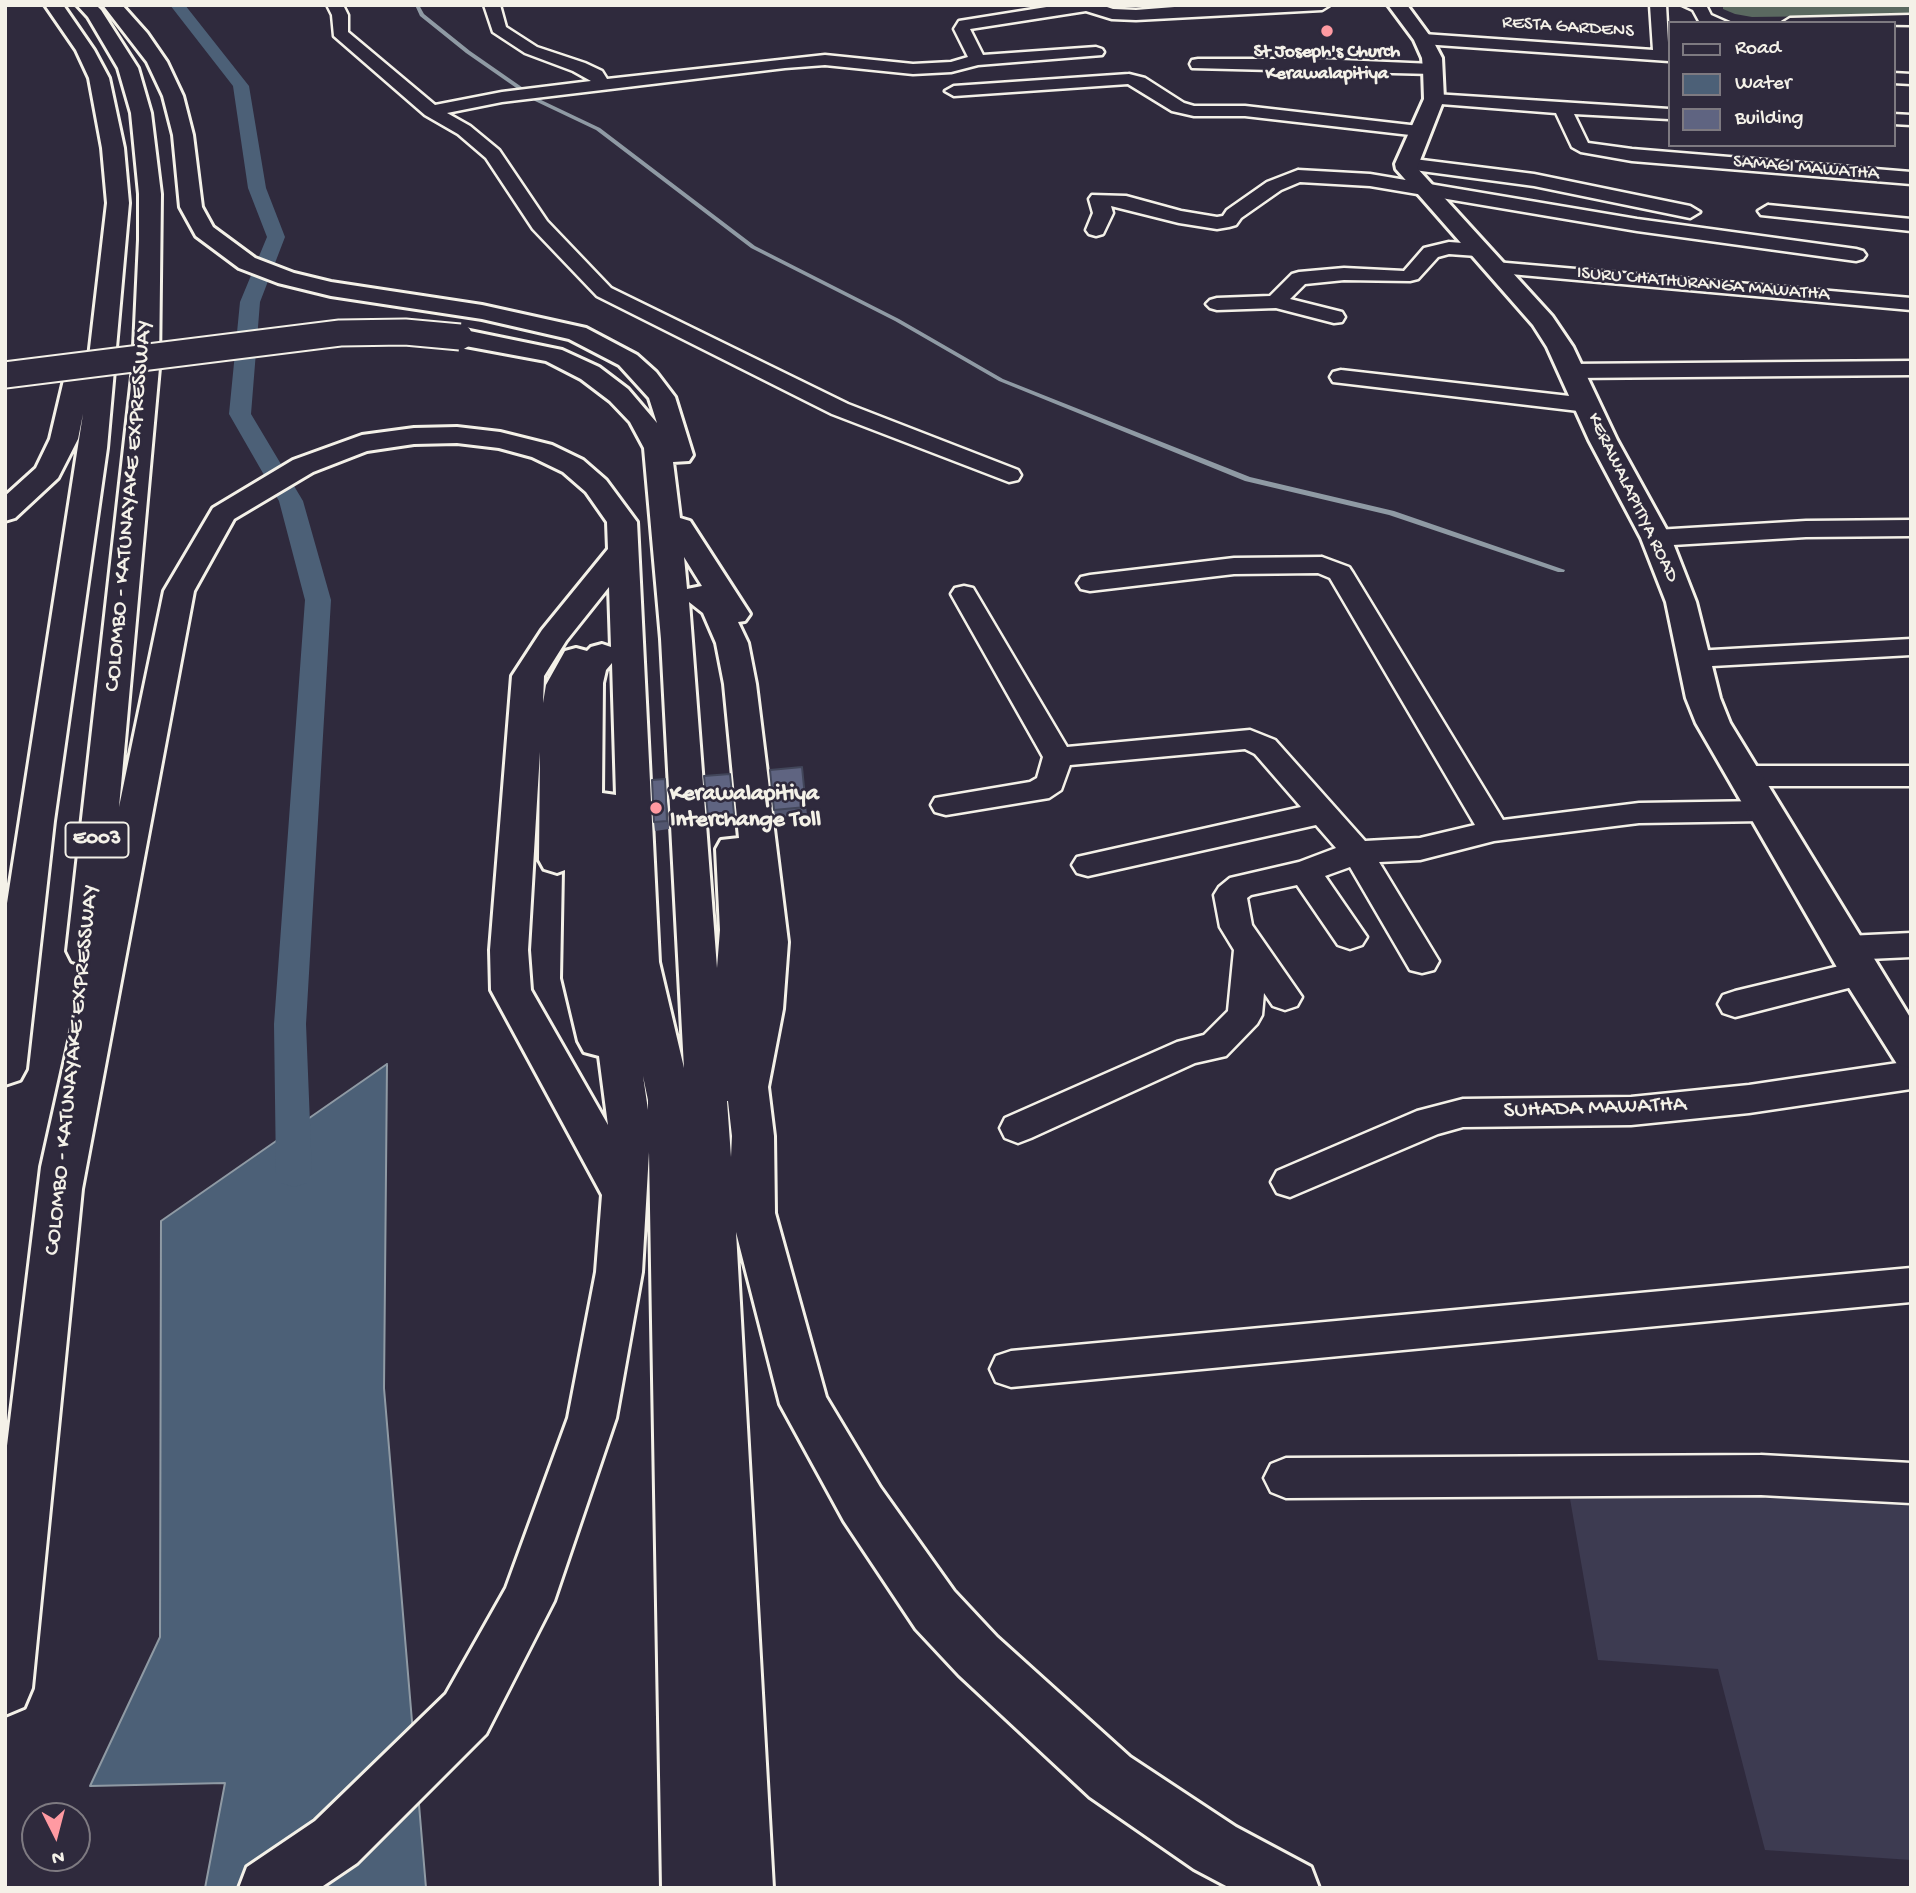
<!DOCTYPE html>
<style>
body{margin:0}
#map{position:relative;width:1916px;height:1893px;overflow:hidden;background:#2f2a3d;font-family:"Gochi Hand",sans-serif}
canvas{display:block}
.frame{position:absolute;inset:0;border:7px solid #f4f1e8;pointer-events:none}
.legend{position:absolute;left:1668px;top:21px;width:228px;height:126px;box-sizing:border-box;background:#2f2a3d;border:2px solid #7e7a81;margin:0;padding:9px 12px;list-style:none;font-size:21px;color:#f4f1e8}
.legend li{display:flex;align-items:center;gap:14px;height:35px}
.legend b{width:35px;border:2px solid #7e7a81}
.north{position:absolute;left:21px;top:1802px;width:70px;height:70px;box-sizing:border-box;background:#2f2a3d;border:2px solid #7e7a81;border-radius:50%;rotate:174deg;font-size:19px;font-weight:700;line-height:28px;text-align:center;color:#f4f1e8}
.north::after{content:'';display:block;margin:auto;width:24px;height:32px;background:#ff9aa2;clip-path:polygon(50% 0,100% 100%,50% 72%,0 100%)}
</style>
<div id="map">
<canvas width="1916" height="1893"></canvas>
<div class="frame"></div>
<ul class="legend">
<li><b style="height:9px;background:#2f2a3d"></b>Road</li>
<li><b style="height:19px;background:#4c6077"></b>Water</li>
<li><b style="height:19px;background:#5f6481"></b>Building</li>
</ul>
<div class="north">N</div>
</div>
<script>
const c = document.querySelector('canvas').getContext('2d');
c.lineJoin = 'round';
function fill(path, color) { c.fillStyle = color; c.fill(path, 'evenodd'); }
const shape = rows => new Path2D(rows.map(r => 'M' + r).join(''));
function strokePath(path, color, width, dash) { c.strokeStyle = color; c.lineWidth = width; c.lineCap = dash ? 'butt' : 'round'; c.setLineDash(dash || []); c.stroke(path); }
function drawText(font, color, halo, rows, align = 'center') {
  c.font = font + ' "Gochi Hand",sans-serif'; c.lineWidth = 5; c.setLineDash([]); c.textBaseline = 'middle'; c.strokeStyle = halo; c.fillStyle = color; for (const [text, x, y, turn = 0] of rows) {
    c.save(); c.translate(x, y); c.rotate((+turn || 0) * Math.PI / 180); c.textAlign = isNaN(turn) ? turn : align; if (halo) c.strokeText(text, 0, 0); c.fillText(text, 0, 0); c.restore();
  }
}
fill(shape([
 [1569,1493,1911,1500,1911,1860,1765,1850,1718,1669,1598,1660]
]), '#3d3b51');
fill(shape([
 [1723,5,1911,5,1911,15,1752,17,1735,14,1723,9]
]), '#5a6960');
const water = shape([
 [387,1064,384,1388,426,1888,205,1888,225,1783,90,1786,160,1637,161,1221,387,1064]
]);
fill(water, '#4c6077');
strokePath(water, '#8f9aa4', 2);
fill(shape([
 [415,5,419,5,424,14,470,51,539,99,600,128,755,246,899,319,1003,379,1250,477,1394,511,1565,570,1564,572,1558,572,1389,515,1245,481,999,381,895,321,751,248,596,130,535,101,466,53,420,16,415,5]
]), '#8f9aa4');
fill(shape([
 [170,5,185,5,249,86,266,188,285,237,260,302,251,414,303,501,331,600,306,1024,312,1173,307,1183,294,1187,281,1183,276,1173,274,1024,305,600,279,501,229,414,240,302,267,237,248,188,233,86,170,5]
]), '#4c6077');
const street = shape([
 [327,5,343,5,348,15,348,32,435,105,502,92,591,81,573,71,525,53,493,32,484,5,500,5,506,27,537,47,585,63,602,71,607,79,825,55,913,64,951,62,968,57,954,29,959,21,1059,5,1101,5,1113,9,1136,10,1200,5,1330,5,1322,10,1136,20,1112,19,1086,11,970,29,983,55,1096,47,1102,49,1104,52,1102,55,978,65,951,72,913,74,825,65,785,68,502,102,447,113,470,126,499,150,547,221,611,288,848,404,1018,470,1021,475,1018,480,1009,482,832,414,597,296,533,229,486,158,458,134,425,115,334,36,332,15,327,5],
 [1650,5,1666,5,1669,61,1423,44,1415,39,1423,34,1653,50,1650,5],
 [1682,5,1706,5,1711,15,1729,23,1699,21,1693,10,1682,5],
 [1911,15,1911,25,1782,23,1790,18,1911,15],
 [1198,59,1317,59,1433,64,1441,69,1433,74,1192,68,1190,64,1192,60,1198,59],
 [1893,73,1911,74,1911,84,1893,83,1893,73],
 [1129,74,1145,78,1184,103,1194,106,1245,106,1419,126,1428,131,1419,136,1245,116,1194,116,1172,111,1128,84,954,96,945,91,954,86,1129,74],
 [1434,94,1669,109,1669,119,1574,114,1588,143,1632,149,1911,172,1911,184,1632,161,1581,152,1572,147,1556,113,1428,103,1425,99,1428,95,1434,94],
 [1893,114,1911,115,1911,125,1893,124,1893,114],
 [1406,158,1534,174,1690,206,1700,212,1690,218,1534,186,1399,168,1397,164,1406,158],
 [1298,170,1370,174,1637,219,1856,249,1863,251,1866,255,1863,259,1856,261,1637,231,1370,186,1300,182,1281,190,1241,218,1236,225,1229,227,1217,229,1179,223,1111,206,1113,213,1103,234,1096,236,1089,234,1086,230,1093,213,1089,199,1092,195,1126,196,1181,211,1217,217,1223,216,1227,210,1267,182,1298,170],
 [1768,205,1911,219,1911,231,1761,215,1758,211,1768,205],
 [1449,242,1477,244,1484,246,1487,250,1484,254,1477,256,1449,254,1438,257,1418,279,1410,281,1344,280,1305,284,1290,299,1342,312,1345,317,1342,322,1334,323,1276,308,1217,310,1210,308,1206,304,1210,300,1217,298,1270,296,1292,274,1299,272,1344,268,1404,271,1424,248,1449,242],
 [1495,262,1911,298,1911,310,1488,272,1485,268,1488,264,1495,262],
 [1911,361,1911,375,1571,378,1563,376,1560,371,1563,366,1571,364,1911,361],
 [1341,370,1587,398,1595,400,1599,405,1595,410,1587,412,1333,382,1330,377,1333,372,1341,370],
 [1911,520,1911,536,1806,537,1656,546,1647,543,1643,538,1647,533,1656,530,1806,521,1911,520],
 [1322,557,1349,567,1353,573,1503,820,1639,803,1764,801,1775,804,1779,811,1775,818,1764,821,1639,823,1494,841,1420,860,1379,862,1439,961,1434,970,1422,973,1410,970,1350,867,1325,876,1367,937,1362,945,1350,949,1338,945,1297,885,1251,895,1247,898,1252,925,1302,997,1297,1006,1285,1010,1273,1006,1264,993,1262,1015,1257,1024,1226,1056,1195,1063,1031,1138,1018,1143,1005,1138,1000,1128,1005,1118,1177,1042,1204,1035,1228,1011,1234,950,1220,927,1214,895,1219,887,1230,878,1299,862,1336,848,1316,825,1088,876,1077,873,1072,865,1077,857,1301,807,1255,754,1245,749,1070,765,1061,790,1049,798,946,815,935,812,931,805,935,798,1030,782,1037,778,1043,757,951,594,955,588,964,586,973,588,1067,747,1250,730,1275,740,1365,841,1420,838,1475,825,1330,578,1318,573,1234,574,1090,591,1081,589,1077,583,1081,577,1090,575,1234,558,1322,557],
 [1911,639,1911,655,1694,667,1684,665,1680,659,1684,653,1694,651,1911,639],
 [1743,766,1911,766,1911,786,1743,786,1732,783,1728,776,1732,769,1743,766],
 [1911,933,1911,957,1847,960,1835,956,1830,948,1835,940,1847,936,1911,933],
 [1860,961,1872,964,1877,973,1872,982,1735,1017,1723,1013,1718,1004,1723,995,1735,991,1860,961],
 [1911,1061,1911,1089,1749,1113,1631,1125,1463,1127,1438,1134,1290,1197,1277,1193,1271,1182,1277,1171,1417,1111,1463,1099,1631,1097,1749,1085,1911,1061],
 [1911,1268,1911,1302,1011,1387,996,1382,990,1369,996,1356,1011,1351,1911,1268],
 [1761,1455,1911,1463,1911,1503,1761,1495,1286,1498,1271,1492,1264,1478,1271,1464,1286,1458,1761,1455]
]);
const secondary = shape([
 [1388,5,1407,5,1432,39,1442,58,1444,99,1417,168,1552,316,1573,347,1617,440,1671,538,1696,602,1720,698,1730,723,1911,1019,1911,1068,1897,1064,1846,983,1696,723,1686,698,1666,602,1641,538,1589,440,1547,347,1533,325,1396,169,1395,164,1424,99,1423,69,1422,58,1414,40,1388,5]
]);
const highway = shape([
 [45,5,63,5,94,50,109,78,124,148,129,203,107,448,54,821,26,1069,20,1080,5,1085,5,916,83,414,78,439,58,478,15,518,5,521,5,496,36,468,50,439,68,363,72,358,81,355,89,357,107,203,102,148,89,78,76,50,45,5],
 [77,5,96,5,101,10,138,68,151,113,161,194,159,368,119,807,164,591,213,508,293,460,362,435,414,428,457,427,500,432,552,445,583,460,606,480,637,522,659,962,684,1068,661,639,644,448,630,422,610,401,581,379,546,361,460,345,451,342,447,337,451,332,460,329,562,350,599,367,628,389,657,423,649,398,619,365,569,339,482,319,331,296,278,283,239,268,196,236,180,207,173,135,163,96,147,62,103,5,122,5,147,33,167,62,183,96,193,135,202,207,213,227,255,258,294,273,331,282,482,305,586,328,637,355,656,372,675,397,693,455,689,461,673,462,680,518,690,521,750,614,745,621,738,622,748,643,756,684,788,942,783,1009,768,1087,774,1136,775,1213,826,1397,880,1487,954,1591,997,1637,1130,1757,1236,1827,1311,1867,1319,1888,1230,1888,1194,1869,1090,1797,959,1675,916,1629,844,1521,780,1404,736,1232,773,1888,662,1888,649,1152,642,1272,616,1418,554,1601,486,1734,357,1863,320,1888,239,1888,247,1867,315,1821,446,1694,506,1588,568,1418,596,1272,602,1195,491,990,490,950,512,676,542,630,608,549,607,522,586,492,563,472,532,457,499,448,457,443,414,444,367,451,313,472,234,519,194,591,82,1189,32,1688,24,1707,5,1715,5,1462,41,1167,86,965,72,961,67,951,133,368,139,240,139,194,131,113,118,68,88,17,77,5],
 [684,557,702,586,687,589,684,557],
 [609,587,611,647,602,644,591,647,587,651,576,648,565,651,546,685,543,703,544,676,566,641,609,587],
 [689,602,703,613,716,643,724,684,739,838,721,840,716,849,720,930,717,968,689,602],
 [612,663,616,795,602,793,603,683,606,670,612,663],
 [540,752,539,860,544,869,557,873,565,870,563,978,578,1041,584,1052,599,1056,608,1125,531,990,528,950,540,752],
 [643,1076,648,1100,648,1110,643,1076],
 [728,1101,732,1136,731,1157,727,1101,728,1101]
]);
strokePath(street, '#f4f1e8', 5);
strokePath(secondary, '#f4f1e8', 6);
strokePath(highway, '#f4f1e8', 6);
fill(street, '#2f2a3d');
fill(secondary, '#2f2a3d');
fill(highway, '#2f2a3d');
const highwayBridge = shape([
 [5,375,340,333,405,332,460,337]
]);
strokePath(highwayBridge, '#f4f1e8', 29, []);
strokePath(highwayBridge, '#2f2a3d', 25);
fill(shape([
 [802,767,807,815,775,818,770,770],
 [730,774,735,822,709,825,708,817],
 [665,779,669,829,655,831,654,822]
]), '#52566f');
fill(shape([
 [665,779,666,788,669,829,667,821]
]), '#42465a');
const building = shape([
 [802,767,806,807,774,810,770,770,802,767],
 [730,774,734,814,708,817,704,776,730,774],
 [665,779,667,821,654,822,652,780,665,779]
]);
fill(building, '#5f6481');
strokePath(building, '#42465a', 2);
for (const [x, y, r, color] of [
 [1327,31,7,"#ff9aa2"],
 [656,808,7,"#ff9aa2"]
]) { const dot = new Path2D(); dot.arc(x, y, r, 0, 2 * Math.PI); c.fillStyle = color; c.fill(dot); strokePath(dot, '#2f2a3d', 2.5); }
drawText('19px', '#f4f1e8', '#2f2a3d', [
 ["RESTA GARDENS",1568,28,4],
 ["SAMAGI MAWATHA",1806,169,5],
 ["ISURU CHATHURANGA MAWATHA",1703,285,5],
 ["KERAWALAPITIYA ROAD",1632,498,64]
]);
drawText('bold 19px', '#f4f1e8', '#2f2a3d', [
 ["St Joseph's Church",1327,53],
 ["Kerawalapitiya",1327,75]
]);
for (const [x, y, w] of [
 [97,840,63]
]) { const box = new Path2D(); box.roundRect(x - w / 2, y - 17.5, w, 35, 5); c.fillStyle = '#2f2a3d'; c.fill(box); strokePath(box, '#f4f1e8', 2); }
drawText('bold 21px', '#f4f1e8', null, [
 ["E003",97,840]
]);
drawText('23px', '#f4f1e8', '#2f2a3d', [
 ["COLOMBO - KATUNAYAKE EXPRESSWAY",130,506,-85],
 ["COLOMBO - KATUNAYAKE EXPRESSWAY",73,1070,-84],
 ["SUHADA MAWATHA",1595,1109,-2]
]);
drawText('bold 23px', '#f4f1e8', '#2f2a3d', [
 ["Kerawalapitiya",670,795],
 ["Interchange Toll",670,821]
], 'left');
</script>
